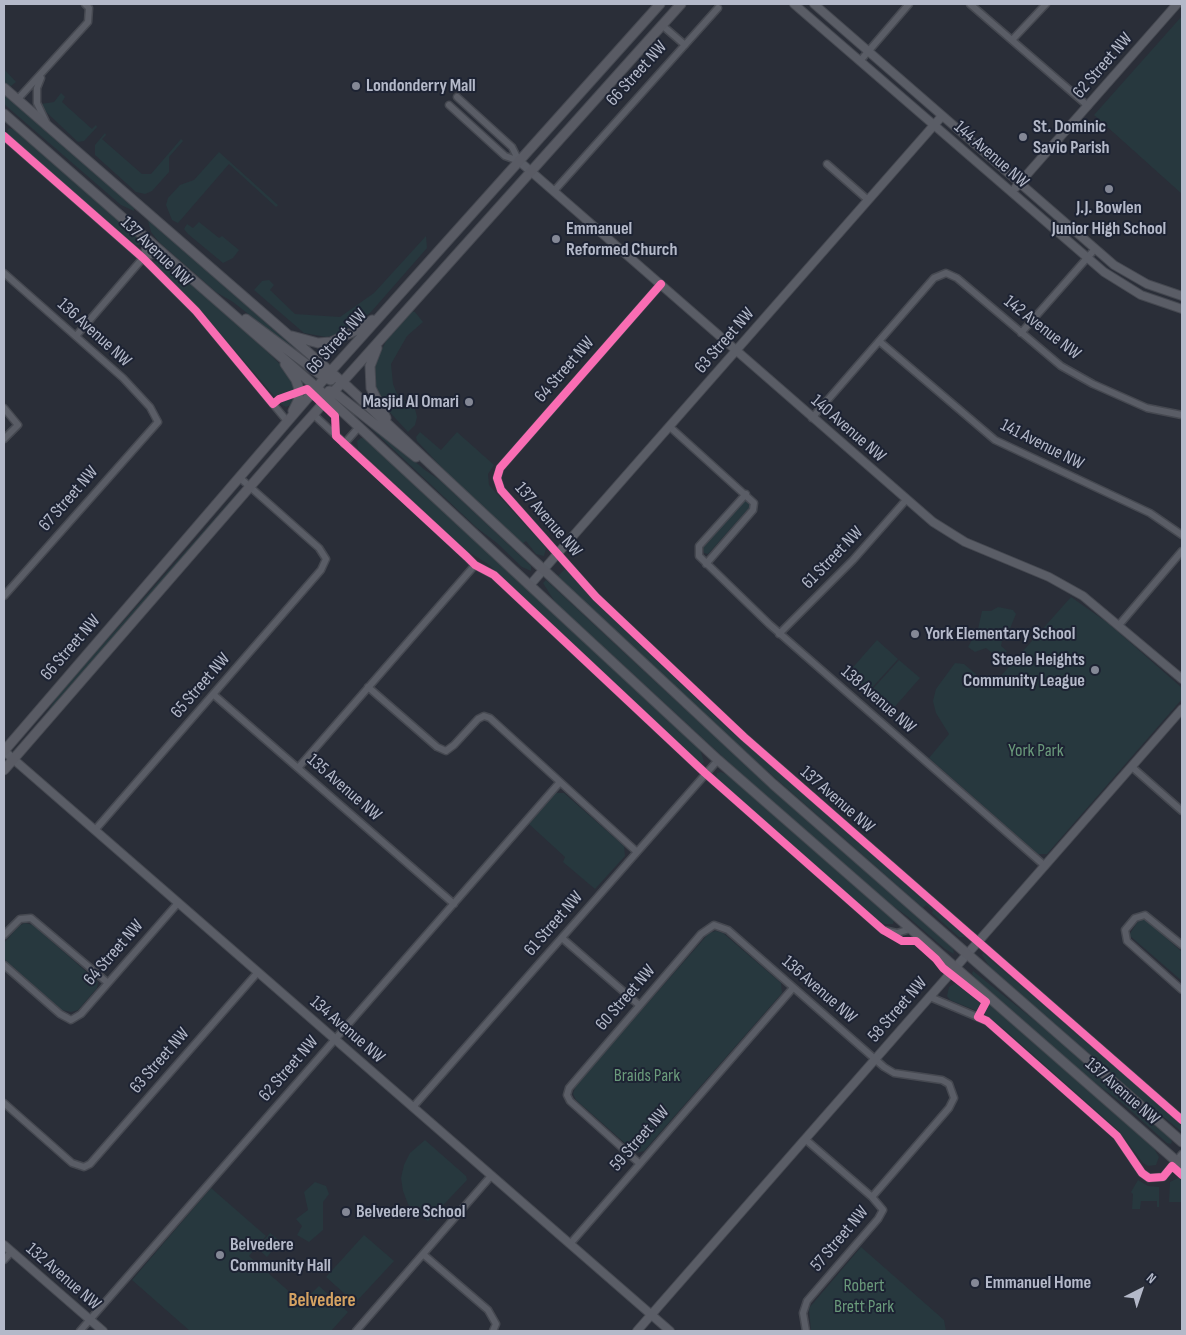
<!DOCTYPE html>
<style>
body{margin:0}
#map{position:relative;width:1186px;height:1335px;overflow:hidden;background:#2a2e38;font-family:"Sofia Sans Condensed",sans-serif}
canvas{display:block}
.frame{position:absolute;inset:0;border:5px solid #b4b9c9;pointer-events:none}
.north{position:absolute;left:1116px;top:1265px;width:50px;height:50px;-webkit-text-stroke:4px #1d2333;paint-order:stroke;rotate:41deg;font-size:14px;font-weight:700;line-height:20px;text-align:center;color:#b4b9c9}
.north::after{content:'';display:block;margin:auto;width:18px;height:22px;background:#b4b9c9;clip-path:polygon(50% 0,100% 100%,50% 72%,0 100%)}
</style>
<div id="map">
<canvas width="1186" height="1335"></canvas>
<div class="frame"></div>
<div class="north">N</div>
</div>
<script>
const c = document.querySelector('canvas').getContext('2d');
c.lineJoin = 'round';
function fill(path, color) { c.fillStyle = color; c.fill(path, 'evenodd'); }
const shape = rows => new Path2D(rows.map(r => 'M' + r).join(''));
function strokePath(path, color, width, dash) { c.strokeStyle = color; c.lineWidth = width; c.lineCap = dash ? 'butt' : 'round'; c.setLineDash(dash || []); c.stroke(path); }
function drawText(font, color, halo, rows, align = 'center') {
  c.font = font + ' "Sofia Sans Condensed",sans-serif'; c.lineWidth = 4; c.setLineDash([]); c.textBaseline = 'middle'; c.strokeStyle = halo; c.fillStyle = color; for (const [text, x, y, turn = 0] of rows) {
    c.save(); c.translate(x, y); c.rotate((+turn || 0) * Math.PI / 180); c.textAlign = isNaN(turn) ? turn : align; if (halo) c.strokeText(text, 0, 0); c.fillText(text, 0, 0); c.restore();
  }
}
fill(shape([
 [1182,16,1182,194,1094,115],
 [4,69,16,82,11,86,4,82],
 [61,93,65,97,62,102,92,129,96,125,97,127,84,141,78,142,44,110,41,104,54,102],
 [4,94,127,201,134,207,134,211,121,205,4,104],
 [9,128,15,130,137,236,142,245,136,245,9,136,7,131],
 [105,133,106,135,102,139,142,174,151,174,181,139,183,141,169,157,169,172,152,191,145,194,136,192,95,155,95,145],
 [219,152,278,205,276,207,229,164,178,223,172,220,166,205,168,198,180,185,194,180],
 [148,221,151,221,318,369,233,302,216,292,159,242,151,232],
 [199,222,219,238,222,236,239,250,233,258,223,263,188,234,184,229,187,224,193,228],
 [426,236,427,248,371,312,350,329,337,335,326,337,304,333,254,290,262,281,269,280,274,285,270,290,295,314,340,317,374,293],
 [157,260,180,278,183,275,239,324,287,371,296,390,293,404,286,407,281,404,202,312,156,265,154,262],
 [411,311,415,312,423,322,407,336,391,364,393,384,397,394,415,409,417,417,415,425,408,432,384,406,378,395,374,376,375,364,386,341],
 [342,401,425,470,441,481,531,566,531,571,522,567,497,543,477,528],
 [420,432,441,450,457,432,494,465,488,474,489,485,546,548,544,556,536,554,526,541,522,544,447,473,417,441,416,437],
 [361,438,365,438,700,749,704,762,702,764,488,564,467,551,358,449,357,441],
 [239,491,241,492,44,717,58,695],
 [746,501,749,503,749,508,708,554,704,553,703,548,742,503],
 [565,569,593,600,727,728,965,937,959,937,932,913,933,911,926,905,923,908,732,740,562,582,558,576],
 [546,580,687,711,937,933,953,949,954,954,945,949,907,916,879,896,748,780,555,602,543,583],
 [1071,597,1108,623,1182,688,1182,699,1047,854,1038,854,929,758,949,734,936,713,933,701,936,689,955,663,964,664,991,687],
 [998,607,1013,610,1016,614,1006,638,1002,641,1001,646,1007,651,1000,659,986,648,975,652,968,647,978,629,982,611,991,611],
 [877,640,898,659,869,691,848,673],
 [899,660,920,678,891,711,870,692],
 [721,772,730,776,894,920,893,924,884,924,876,918,716,778,717,773],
 [556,793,564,793,624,846,625,856,595,889,563,862,565,857,529,824],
 [1145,919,1182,952,1182,981,1129,935,1139,920],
 [25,923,33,925,98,982,97,988,78,1010,71,1012,62,1010,4,959,4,943,19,926],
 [716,931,723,933,781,983,782,993,644,1151,636,1153,576,1100,573,1094,576,1085,709,933],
 [983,953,1182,1126,1182,1132,1159,1113,1158,1114,989,966,982,955],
 [973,971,1068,1047,1161,1129,1172,1141,1171,1144,1167,1143,1122,1103,1083,1074,977,981,972,974],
 [959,981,990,1004,1153,1147,1159,1157,1156,1165,1148,1166,1143,1163,1119,1131,1004,1029,984,1014,950,1000,947,996,949,987],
 [425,1140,466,1176,467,1180,428,1221,417,1214,408,1204,403,1191,401,1178,404,1165,410,1153],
 [1182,1176,1182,1202,1169,1202,1170,1182],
 [1138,1180,1148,1186,1159,1187,1159,1207,1157,1207,1157,1201,1141,1201,1140,1209,1132,1209,1133,1194,1131,1192],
 [315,1182,326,1186,329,1194,323,1202,323,1230,309,1242,297,1235,302,1226,296,1219,308,1210,304,1192],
 [211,1188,266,1236,249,1256,302,1303,319,1286,348,1312,332,1330,334,1331,190,1331,132,1280],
 [270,1233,280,1241,267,1257,257,1248],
 [364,1235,394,1261,355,1303,326,1277],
 [861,1247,944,1320,946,1331,811,1331,809,1308]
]), '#27383e');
const minor = shape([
 [970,4,1088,106],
 [663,26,685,45],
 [1012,40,1046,4],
 [860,61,909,4],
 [41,78,37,88,37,103,46,122],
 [457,97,512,147,519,161],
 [17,100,88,22,89,8,85,4],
 [449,105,505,156,519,161],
 [4,136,143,258,196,311,287,421],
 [827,164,868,200],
 [554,191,718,8],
 [143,258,162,251],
 [4,273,123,378,150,407,158,422,4,596],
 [661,284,500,468,497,478,501,490,596,597,744,737,1182,1120],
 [1021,333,1095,249],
 [76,336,143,258,148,239],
 [879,341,995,440,1150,513,1182,535],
 [4,408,18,425,4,439],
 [314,415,467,557,475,565,494,575,705,773,883,930,897,933,910,929],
 [812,418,934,278,946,273,957,278,1061,366,1093,384,1147,408,1182,415],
 [670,427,754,503,753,510,706,564],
 [344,444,359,427],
 [746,494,699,546,699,556,769,624,1045,866],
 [1119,625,1182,551],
 [779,634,853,560,906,500],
 [368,687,437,747,446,751,454,745,478,719,484,716,490,718,637,852],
 [214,695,454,904],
 [1132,767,1182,811],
 [298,768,475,565],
 [95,830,321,570,326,559,319,548,240,478],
 [4,935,20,919,31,918,108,983],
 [562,938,639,1005],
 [1182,945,1145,915,1135,918,1125,930,1127,941,1182,990],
 [4,965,60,1014,71,1020,81,1014,178,903],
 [930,997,987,1021,1117,1136,1142,1173,1149,1178,1163,1177,1182,1154],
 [4,1103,72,1163,84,1167,90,1164,258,972],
 [413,1107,718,760],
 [805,1139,872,1197,883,1210,878,1219,807,1301,803,1313,806,1331],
 [639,1163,570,1101,567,1095,569,1088,701,934,714,925,728,930,884,1067,894,1073,942,1080,949,1084,954,1098,949,1108,872,1197],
 [570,1244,793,988],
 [424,1255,488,1310,496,1324,493,1331],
 [4,1260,11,1252],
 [80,1331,560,782],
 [356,1331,491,1176]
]);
const tertiary = shape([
 [794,4,1104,272,1141,295,1182,309],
 [814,4,1114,265,1147,284,1182,296],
 [519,161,933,522,965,542,1049,577,1083,596,1182,679],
 [1016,187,1177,4],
 [530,585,942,116],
 [4,751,670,1331],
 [4,1245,103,1331],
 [637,1331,1182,709]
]);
const secondary = shape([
 [4,88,349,388,773,784,1182,1142],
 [4,114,317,388,718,760,1182,1166],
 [246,319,325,378,331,380],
 [292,336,318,343,331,342,357,330,372,320],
 [377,348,370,366,371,388,386,418],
 [285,364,296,380,299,389,298,401,293,411],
 [329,391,334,392,416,457],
 [4,751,330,372,660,4],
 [4,770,294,436,681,4]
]);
strokePath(minor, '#464951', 9);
strokePath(tertiary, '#464951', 10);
strokePath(secondary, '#464951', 11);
strokePath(minor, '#5a5d66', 6);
strokePath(tertiary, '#5a5d66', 8);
strokePath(secondary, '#595b64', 9);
strokePath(shape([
 [4,136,143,258,196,311,273,404,279,399,307,389,335,416,336,436,467,557,475,565,494,575,705,773,883,930,902,941,916,941,936,959,943,968,986,1002,978,1017,987,1021,1117,1136,1142,1173,1149,1178,1163,1177,1172,1166,1182,1175],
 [661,284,500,468,497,478,501,490,596,597,744,737,1182,1120]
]), '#f96db3', 8);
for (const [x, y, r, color] of [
 [356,86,5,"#848896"],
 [1023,137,5,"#848896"],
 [1109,189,5,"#848896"],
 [556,239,5,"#848896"],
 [469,402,5,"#848896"],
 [915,634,5,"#848896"],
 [1095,670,5,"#848896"],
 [346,1212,5,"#848896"],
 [220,1255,5,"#848896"],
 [975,1283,5,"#848896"]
]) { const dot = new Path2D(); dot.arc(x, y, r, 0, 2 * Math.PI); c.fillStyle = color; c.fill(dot); strokePath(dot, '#1d2333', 2); }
drawText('18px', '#b4b9c9', '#1d2333', [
 ["62 Street NW",1103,66,-49],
 ["66 Street NW",637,74,-48],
 ["144 Avenue NW",991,155,41],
 ["137 Avenue NW",156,252,44],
 ["142 Avenue NW",1042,328,38],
 ["136 Avenue NW",94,333,42],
 ["63 Street NW",725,341,-49],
 ["66 Street NW",337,342,-48],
 ["64 Street NW",565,370,-49],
 ["140 Avenue NW",848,429,41],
 ["141 Avenue NW",1042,445,27],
 ["67 Street NW",69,499,-49],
 ["137 Avenue NW",548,520,49],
 ["61 Street NW",833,558,-46],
 ["66 Street NW",71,648,-49],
 ["65 Street NW",201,686,-49],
 ["138 Avenue NW",878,700,41],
 ["135 Avenue NW",344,788,41],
 ["137 Avenue NW",837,800,41],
 ["61 Street NW",554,924,-49],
 ["64 Street NW",114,953,-49],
 ["136 Avenue NW",819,990,41],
 ["60 Street NW",626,998,-49],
 ["58 Street NW",898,1010,-49],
 ["134 Avenue NW",347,1030,41],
 ["63 Street NW",160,1061,-49],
 ["62 Street NW",289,1069,-49],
 ["137 Avenue NW",1122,1092,41],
 ["59 Street NW",640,1139,-49],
 ["57 Street NW",840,1239,-50],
 ["132 Avenue NW",63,1277,41]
]);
drawText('bold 18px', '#b4b9c9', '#1d2333', [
 ["Londonderry Mall",366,86],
 ["St. Dominic",1033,127],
 ["Savio Parish",1033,148],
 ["J.J. Bowlen",1109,208,"center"],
 ["Junior High School",1109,229,"center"],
 ["Emmanuel",566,229],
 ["Reformed Church",566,250],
 ["Masjid Al Omari",459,402,"right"],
 ["York Elementary School",925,634],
 ["Steele Heights",1085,660,"right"],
 ["Community League",1085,681,"right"],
 ["Belvedere School",356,1212],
 ["Belvedere",230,1245],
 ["Community Hall",230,1266],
 ["Emmanuel Home",985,1283]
], 'left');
drawText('18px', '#6a9a7b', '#1d2333', [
 ["York Park",1036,751],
 ["Braids Park",647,1076],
 ["Robert",864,1286],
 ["Brett Park",864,1307]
]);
drawText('bold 19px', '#d5a262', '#1d2333', [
 ["Belvedere",322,1301]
]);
</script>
